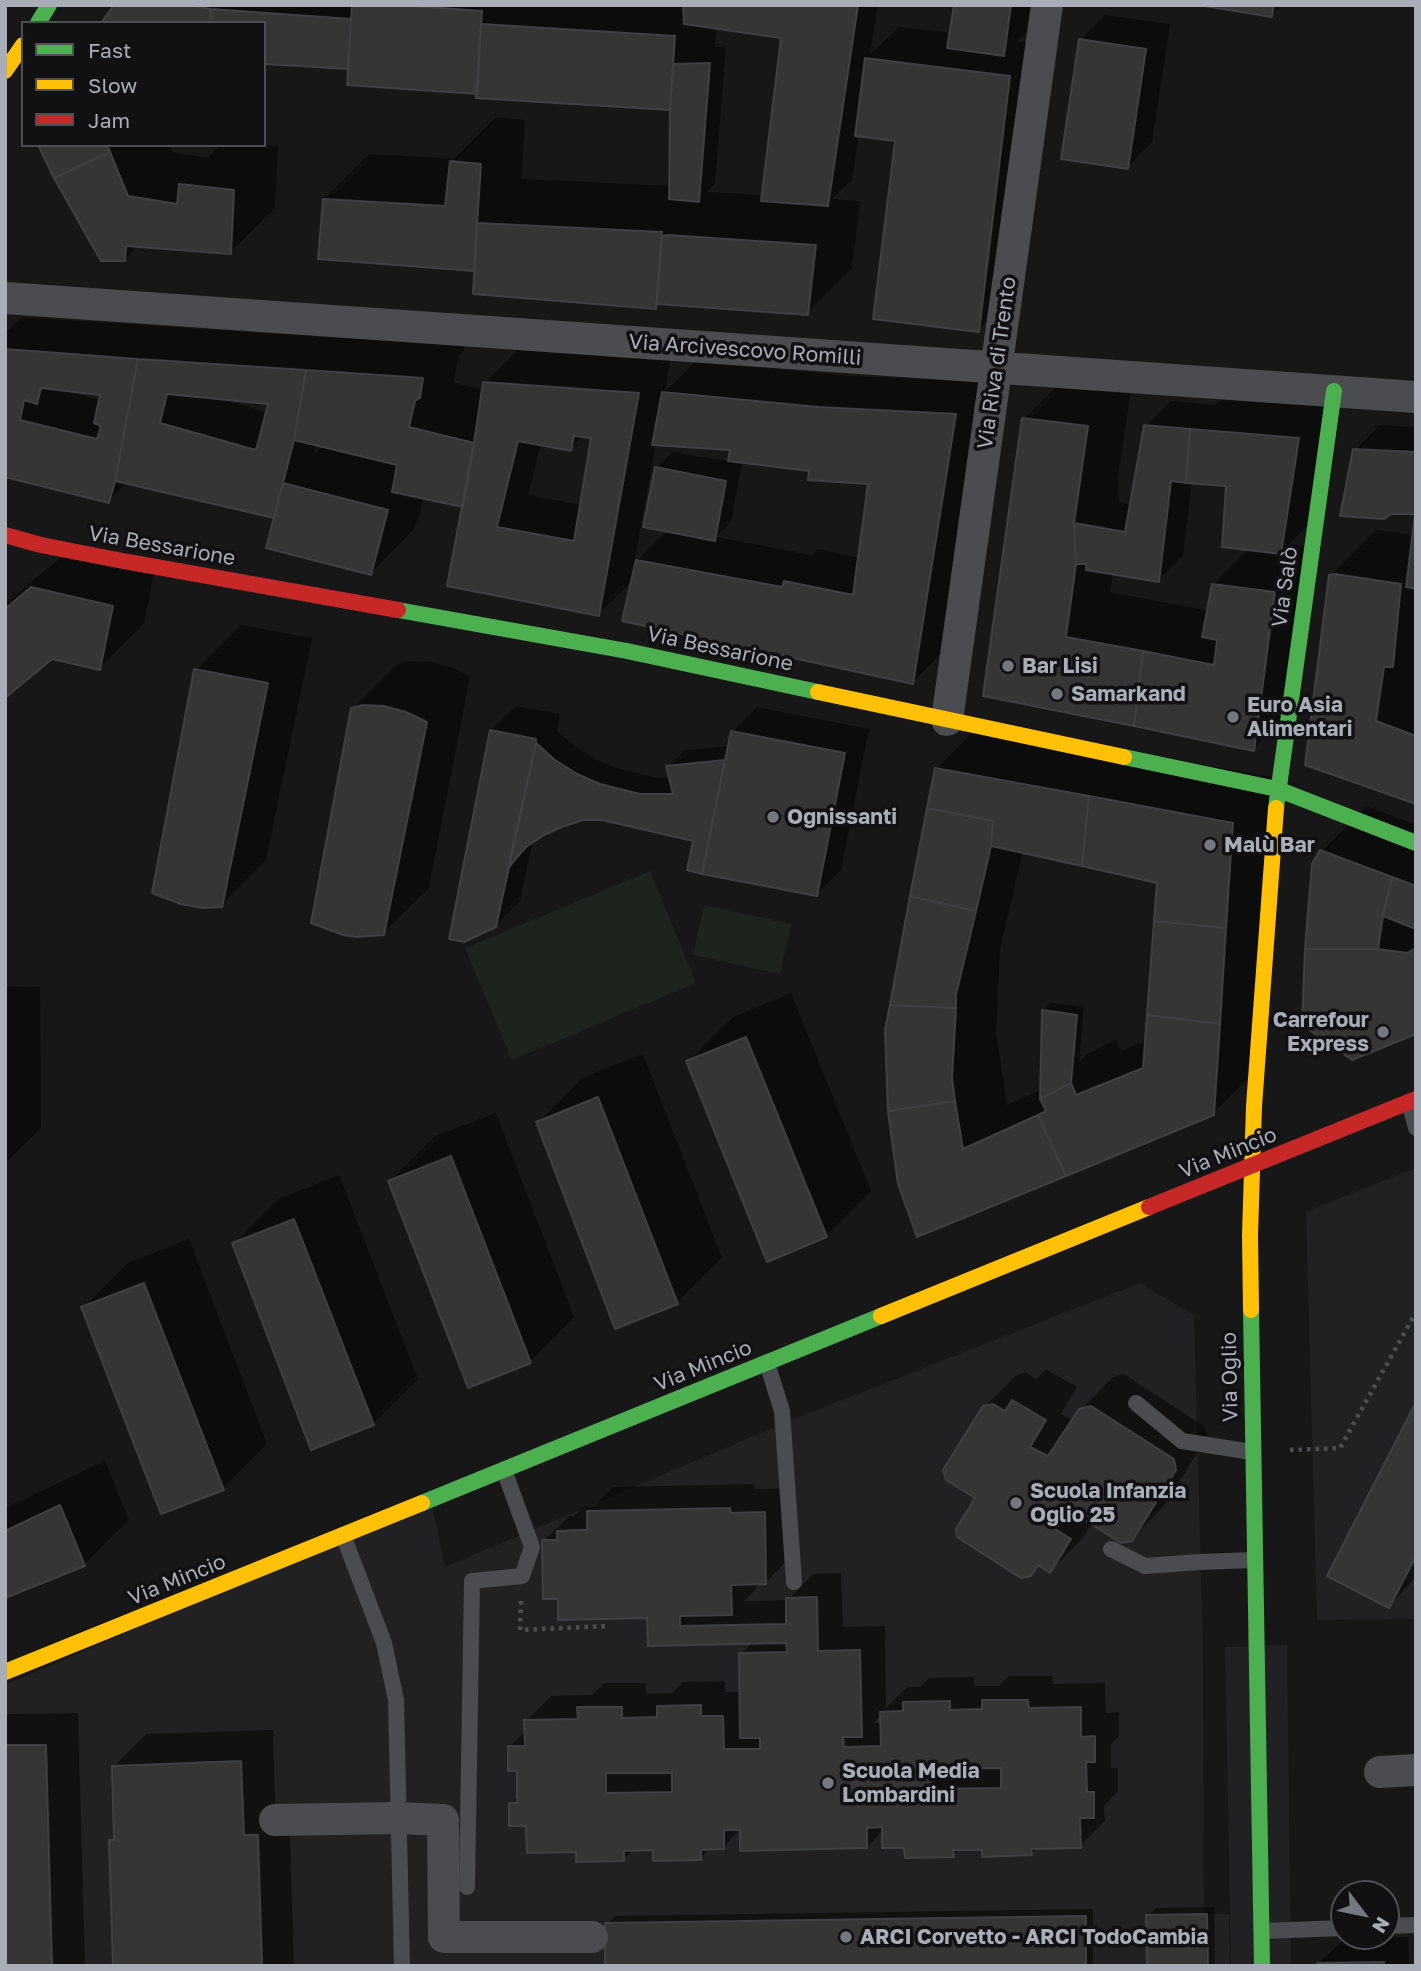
<!DOCTYPE html>
<meta charset="utf-8">
<style>
body{margin:0}
#map{position:relative;width:1421px;height:1971px;overflow:hidden;background:#171717;font-family:"Golos Text",sans-serif}
canvas{display:block}
.frame{position:absolute;inset:0;border:7px solid #a8adb8;pointer-events:none}
.legend{position:absolute;left:21px;top:21px;width:245px;height:126px;box-sizing:border-box;background:#111113;border:2px solid #4d4f55;margin:0;padding:9px 12px;list-style:none;font-size:21px;color:#a8adb8}
.legend li{display:flex;align-items:center;gap:14px;height:35px}
.legend b{width:35px;border:2px solid #4d4f55}
.north{position:absolute;left:1330px;top:1880px;width:70px;height:70px;box-sizing:border-box;background:#111113;border:2px solid #4d4f55;border-radius:50%;rotate:122deg;font-size:19px;font-weight:700;line-height:28px;text-align:center;color:#a8adb8}
.north::after{content:'';display:block;margin:auto;width:24px;height:32px;background:#757880;clip-path:polygon(50% 0,100% 100%,50% 72%,0 100%)}
</style>
<div id="map">
<canvas width="1421" height="1971"></canvas>
<div class="frame"></div>
<ul class="legend">
<li><b style="height:9px;background:#4caf50"></b>Fast</li>
<li><b style="height:9px;background:#ffc107"></b>Slow</li>
<li><b style="height:9px;background:#c62828"></b>Jam</li>
</ul>
<div class="north">N</div>
</div>
<script>
const c = document.querySelector('canvas').getContext('2d');
c.lineJoin = 'round';
function fill(path, color) { c.fillStyle = color; c.fill(path, 'evenodd'); }
const shape = rows => new Path2D(rows.map(r => 'M' + r).join(''));
function strokePath(path, color, width, dash) { c.strokeStyle = color; c.lineWidth = width; c.lineCap = dash ? 'butt' : 'round'; c.setLineDash(dash || []); c.stroke(path); }
function drawText(font, color, halo, rows, align = 'center') {
  c.font = font + ' "Golos Text",sans-serif'; c.lineWidth = 7; c.setLineDash([]); c.textBaseline = 'middle'; c.strokeStyle = halo; c.fillStyle = color; for (const [text, x, y, turn = 0] of rows) {
    c.save(); c.translate(x, y); c.rotate((+turn || 0) * Math.PI / 180); c.textAlign = isNaN(turn) ? turn : align; if (halo) c.strokeText(text, 0, 0); c.fillText(text, 0, 0); c.restore();
  }
}
fill(shape([
 [1416,1168,1416,1619,1317,1620,1306,1212],
 [1140,1283,1194,1315,1203,1651,1204,1914,1229,1914,1230,1966,5,1966,5,1685,431,1500,445,1567,794,1419],
 [1287,1645,1291,1966,1231,1966,1225,1647]
]), '#212123');
fill(shape([
 [650,871,696,983,512,1060,465,948],
 [704,905,791,924,780,974,693,955]
]), '#1d241e');
fill(shape([
 [116,5,878,5,870,55,899,27,952,33,956,5,1031,5,1028,30,1017,41,1042,44,1011,297,978,330,897,139,859,134,852,180,832,199,860,201,852,268,807,313,660,303,656,307,476,269,320,258,324,199,369,154,454,159,496,117,525,120,521,179,671,186,672,108,479,92,349,68,264,62,264,23],
 [717,27,783,37,763,195,707,192,715,183,726,47,715,47],
 [1209,5,1282,5,1272,15],
 [1105,15,1170,24,1152,142,1128,167,1080,40],
 [264,144,278,146,275,208,230,252,139,245,125,260,40,145,170,145,172,152,208,158,220,145],
 [22,317,340,338,352,326,467,333,464,351,459,356,453,382,484,390,485,383,517,350,670,361,665,392,696,361,851,376,987,382,945,649,913,682,633,580,599,614,464,506,424,497,415,528,371,573,277,512,127,482,108,501,5,475,5,333],
 [65,389,102,394,100,400,64,391],
 [226,398,270,403,268,413,225,400],
 [584,435,593,437,582,505,528,495,541,443,570,449],
 [316,444,323,445,313,455],
 [656,444,732,448,870,483,859,558,818,549,812,555,716,537,731,522,742,464,673,452,656,468,668,530,634,564],
 [1069,374,1132,382,1118,477,1119,502,1132,505,1146,426,1171,401,1216,405,1237,385,1343,394,1326,507,1289,544,1319,548,1298,704,1253,749,985,695,1024,419],
 [1192,481,1228,485,1250,548,1213,585,1209,611,1110,592,1113,573,1158,580,1183,555],
 [1380,425,1416,427,1416,513,1355,450],
 [1416,520,1416,802,1307,764,1331,575,1376,530,1414,535],
 [78,543,157,561,144,623,100,668,52,657,5,695,5,604],
 [241,625,312,638,266,860,221,905,196,670],
 [409,661,430,662,452,667,470,677,429,888,383,933,353,709,398,664],
 [516,706,560,714,557,731,572,744,593,758,617,768,657,778,671,778,668,767,685,750,730,746,732,732,757,707,869,729,841,870,816,895,703,872,689,868,695,840,602,818,583,818,561,825,533,840,520,901,495,926,492,730],
 [981,724,1277,778,1259,1068,1213,1113,918,1235,936,769],
 [1023,851,1159,882,1147,1040,1121,1051,1116,1040,1087,1054,1079,1063,1084,1007,1051,1003,1043,1011,1041,1090,1007,1105,996,1031,1000,949],
 [1367,806,1416,825,1416,1032,1322,851],
 [5,986,40,987,41,1128,5,1163],
 [791,993,871,1191,826,1236,688,1062,733,1017],
 [643,1054,722,1258,677,1302,538,1123,582,1078],
 [496,1113,574,1317,530,1362,390,1181,435,1136],
 [339,1175,418,1379,373,1424,234,1244,279,1199],
 [189,1239,267,1444,223,1488,83,1308,128,1263],
 [1046,1369,1077,1387,1061,1414,1073,1421,1081,1410,1113,1377,1124,1374,1205,1427,1208,1436,1163,1507,1131,1540,1092,1523,1082,1539,1050,1571,1041,1564,1030,1574,977,1498,984,1407,1017,1375,1026,1372,1036,1379],
 [1416,1406,1416,1577,1389,1606],
 [105,1461,129,1520,84,1564,5,1596,5,1508],
 [754,1484,755,1489,789,1488,790,1558,765,1583,756,1583,756,1589,744,1601,788,1600,813,1574,841,1573,843,1627,885,1626,886,1708,907,1687,920,1687,929,1678,974,1677,974,1686,999,1686,1009,1676,1052,1676,1053,1684,1105,1683,1106,1713,1119,1712,1119,1736,1111,1744,1111,1768,1118,1768,1118,1791,1104,1806,1105,1821,1080,1846,1038,1847,1031,1854,984,1848,959,1849,953,1855,906,1846,884,1829,867,1847,741,1829,723,1847,711,1848,700,1858,654,1849,634,1849,624,1859,578,1850,528,1824,511,1804,519,1795,519,1770,510,1747,526,1730,526,1721,551,1696,592,1695,604,1683,646,1683,646,1694,672,1693,683,1682,725,1681,725,1692,742,1692,741,1654,753,1642,650,1644,649,1616,560,1597,544,1541,569,1516,574,1516,583,1507,594,1506,613,1487],
 [596,1528,596,1532,567,1532,567,1529],
 [882,1715,882,1723,874,1723,878,1718],
 [78,1713,85,1966,5,1966,5,1717,9,1714],
 [273,1730,275,1804,289,1804,294,1966,115,1966,111,1841,116,1836,114,1766,146,1734],
 [1214,1907,1215,1966,1149,1966,1148,1916,1156,1908],
 [1093,1909,1093,1966,608,1966,607,1924,615,1916],
 [1408,1937,1409,1966,1319,1966,1319,1963,1344,1939]
]), '#0007');
const building = shape([
 [114,5,186,5,211,9,210,23,101,23,114,5],
 [352,5,400,5,482,11,477,94,347,85,352,5],
 [683,5,858,5,828,206,761,201,781,38,684,24,683,5],
 [954,5,1011,5,1004,56,947,48,954,5],
 [1198,5,1274,5,1272,17,1198,5],
 [211,9,351,19,348,69,264,64,264,23,210,23,211,9],
 [481,24,675,36,670,110,476,98,481,24],
 [1079,39,1146,49,1128,169,1061,159,1079,39],
 [865,58,1010,76,979,332,873,319,895,141,855,136,865,58],
 [710,63,699,202,669,199,670,110,673,64,710,63],
 [38,145,107,145,110,152,54,178,38,145],
 [110,152,128,196,177,204,179,184,234,190,231,254,126,246,125,261,101,261,54,178,110,152],
 [450,161,481,164,474,271,318,259,323,199,445,206,450,161],
 [477,223,662,232,656,309,473,294,477,223],
 [668,235,816,245,808,315,657,304,662,236,668,235],
 [5,349,138,359,115,481,109,503,5,477,5,349],
 [41,388,100,395,94,423,101,426,97,439,20,420,24,400,37,404,41,388],
 [138,359,306,370,294,440,274,518,115,481,138,359],
 [167,394,268,404,256,450,160,423,167,394],
 [306,370,423,378,420,398,415,401,409,427,474,443,463,507,392,492,397,465,294,440,306,370],
 [483,382,639,393,599,616,447,586,474,443,483,382],
 [574,436,591,438,574,541,497,527,518,441,571,451,574,436],
 [662,392,818,407,956,414,913,684,622,621,636,560,782,587,784,581,853,595,868,484,808,480,809,471,728,461,730,450,652,445,662,392],
 [1022,418,1088,426,1074,523,1076,564,1066,637,1143,651,1134,726,983,696,1022,418],
 [1144,425,1190,429,1186,483,1171,481,1159,582,1086,570,1086,564,1076,564,1074,523,1125,532,1144,425],
 [1190,429,1299,438,1281,554,1222,547,1226,486,1186,483,1190,429],
 [1353,449,1416,452,1416,589,1406,587,1415,514,1391,514,1384,519,1340,516,1353,449],
 [655,467,726,481,715,541,643,527,655,467],
 [283,483,388,510,371,575,266,548,283,483],
 [1335,574,1401,584,1393,667,1384,667,1376,721,1416,736,1416,804,1305,765,1329,575,1335,574],
 [1212,584,1275,592,1254,751,1134,726,1143,651,1214,665,1217,640,1202,637,1212,584],
 [31,587,113,606,100,670,52,659,5,698,5,609,31,587],
 [194,669,268,683,222,907,202,908,181,904,152,893,194,669],
 [363,705,384,706,406,712,427,722,384,935,356,937,343,935,311,923,351,708,363,705],
 [490,730,536,739,536,743,496,927,464,942,449,939,490,730],
 [731,731,845,753,817,896,702,874,731,731],
 [536,743,555,760,577,774,600,784,640,794,673,794,666,766,725,760,702,874,687,870,693,841,602,820,583,820,562,827,544,835,526,847,508,868,536,743],
 [935,768,1089,796,1082,866,991,846,993,821,927,808,935,768],
 [1089,796,1233,823,1226,928,1154,921,1157,883,1082,866,1089,796],
 [927,808,993,821,991,846,976,911,910,896,927,808],
 [1320,850,1392,877,1383,916,1378,949,1305,949,1312,864,1320,850],
 [1392,877,1416,886,1416,929,1383,916,1392,877],
 [910,896,976,911,956,995,956,1008,890,1005,910,896],
 [1154,921,1226,928,1220,1024,1147,1015,1154,921],
 [1416,948,1416,1034,1352,1060,1302,1025,1305,949,1378,949,1407,953,1416,948],
 [890,1005,956,1008,952,1077,955,1101,888,1111,885,1030,890,1005],
 [1042,1010,1077,1015,1071,1083,1040,1099,1042,1010],
 [1147,1015,1220,1024,1214,1115,1066,1176,1038,1115,1046,1111,1040,1099,1071,1083,1076,1095,1143,1068,1147,1015],
 [746,1037,827,1237,767,1262,686,1061,746,1037],
 [598,1097,678,1304,615,1329,536,1122,598,1097],
 [955,1101,963,1149,1038,1115,1066,1176,917,1237,898,1184,888,1111,955,1101],
 [451,1156,531,1363,468,1388,388,1181,451,1156],
 [294,1219,374,1425,311,1450,232,1243,294,1219],
 [144,1283,224,1490,161,1514,81,1307,144,1283],
 [1012,1400,1046,1420,1030,1447,1048,1456,1079,1409,1091,1406,1174,1459,1176,1470,1132,1541,1121,1543,1059,1504,1047,1524,1071,1539,1050,1573,1038,1565,1031,1576,1021,1578,957,1537,956,1529,975,1498,946,1480,943,1470,983,1406,993,1404,1005,1411,1012,1400],
 [1416,1402,1416,1556,1389,1608,1327,1576,1416,1402],
 [60,1505,85,1566,5,1598,5,1531,60,1505],
 [730,1508,731,1513,765,1512,766,1584,731,1585,732,1615,680,1616,680,1626,786,1624,786,1598,817,1597,818,1651,860,1650,862,1737,843,1737,844,1747,881,1746,880,1712,903,1711,903,1702,950,1701,950,1710,982,1709,982,1700,1028,1700,1029,1708,1081,1707,1081,1737,1095,1736,1095,1762,1086,1762,1087,1792,1094,1792,1094,1818,1080,1818,1081,1848,1031,1849,1032,1855,982,1857,982,1850,953,1850,954,1857,905,1858,904,1848,882,1848,882,1827,867,1828,867,1848,740,1851,740,1830,724,1830,724,1849,701,1850,701,1860,653,1861,653,1850,624,1851,624,1861,576,1862,576,1852,527,1853,526,1826,509,1826,509,1803,517,1803,517,1771,508,1771,508,1746,525,1746,524,1720,578,1719,577,1707,622,1707,622,1718,657,1717,657,1706,701,1705,701,1716,723,1716,724,1749,760,1749,760,1738,740,1738,739,1653,787,1652,786,1643,648,1646,647,1618,558,1620,558,1599,543,1599,542,1540,557,1540,557,1531,587,1530,587,1511,730,1508],
 [1001,1768,1001,1788,932,1789,931,1769,1001,1768],
 [606,1773,672,1773,672,1792,606,1793,606,1773],
 [5,1745,46,1745,52,1966,5,1966,5,1745],
 [241,1761,244,1835,258,1835,262,1966,113,1966,109,1840,114,1840,112,1766,241,1761],
 [1207,1914,1208,1966,1147,1966,1146,1915,1207,1914],
 [1086,1916,1086,1966,605,1966,605,1923,1086,1916],
 [1384,1962,1384,1966,1318,1966,1317,1963,1384,1962]
]);
fill(building, '#353536');
strokePath(building, '#3f4043', 2);
strokePath(shape([
 [1290,1450,1340,1448,1416,1312],
 [521,1601,520,1630,608,1626]
]), '#4d4e52', 4.5, [3.5, 5]);
strokePath(shape([
 [1409,1102,1416,1128],
 [767,1363,782,1411,794,1582],
 [1136,1403,1182,1441,1252,1452],
 [343,1535,384,1643,396,1700,402,1966],
 [1111,1549,1145,1566,1200,1562,1254,1560],
 [467,1887,472,1581,522,1576,532,1547,504,1470],
 [1386,1926,1416,1925],
 [1262,1931,1344,1928]
]), '#4b4c50', 16);
strokePath(shape([
 [5,298,1416,397],
 [947,720,1047,5],
 [1380,1772,1416,1770],
 [275,1820,399,1818,443,1820,444,1937,592,1937]
]), '#4b4c50', 32);
strokePath(shape([
 [38,23,49,5],
 [398,610,627,651,818,692],
 [1124,757,1277,789,1416,843],
 [1276,808,1334,391],
 [1251,1310,1262,1966],
 [422,1503,881,1316]
]), '#4caf50', 16);
strokePath(shape([
 [5,71,23,45],
 [818,692,1124,757],
 [1251,1310,1250,1235,1254,1106,1276,808],
 [881,1316,1149,1207],
 [5,1672,422,1503]
]), '#ffc107', 16);
strokePath(shape([
 [5,535,41,545,123,561,398,610],
 [1149,1207,1416,1099]
]), '#c62828', 16);
for (const [x, y, r, color] of [
 [1008,666,7,"#757880"],
 [1057,694,7,"#757880"],
 [1233,717,7,"#757880"],
 [773,817,7,"#757880"],
 [1210,845,7,"#757880"],
 [1383,1032,7,"#757880"],
 [1016,1503,7,"#757880"],
 [828,1783,7,"#757880"],
 [846,1937,7,"#757880"]
]) { const dot = new Path2D(); dot.arc(x, y, r, 0, 2 * Math.PI); c.fillStyle = color; c.fill(dot); strokePath(dot, '#111113', 2.5); }
drawText('21px', '#a8adb8', '#111113', [
 ["Via Arcivescovo Romilli",745,350,4],
 ["Via Riva di Trento",997,363,-82],
 ["Via Bessarione",162,546,10],
 ["Via Salò",1285,587,-82],
 ["Via Bessarione",720,649,12],
 ["Via Mincio",1228,1153,-22],
 ["Via Mincio",703,1366,-22],
 ["Via Oglio",1230,1377,-91],
 ["Via Mincio",177,1580,-22]
]);
drawText('bold 21px', '#a8adb8', '#111113', [
 ["Bar Lisi",1022,666],
 ["Samarkand",1071,694],
 ["Euro Asia",1247,705],
 ["Alimentari",1247,729],
 ["Ognissanti",787,817],
 ["Malù Bar",1224,845],
 ["Carrefour",1369,1020,"right"],
 ["Express",1369,1044,"right"],
 ["Scuola Infanzia",1030,1491],
 ["Oglio 25",1030,1515],
 ["Scuola Media",842,1771],
 ["Lombardini",842,1795],
 ["ARCI Corvetto - ARCI TodoCambia",860,1937]
], 'left');
</script>
